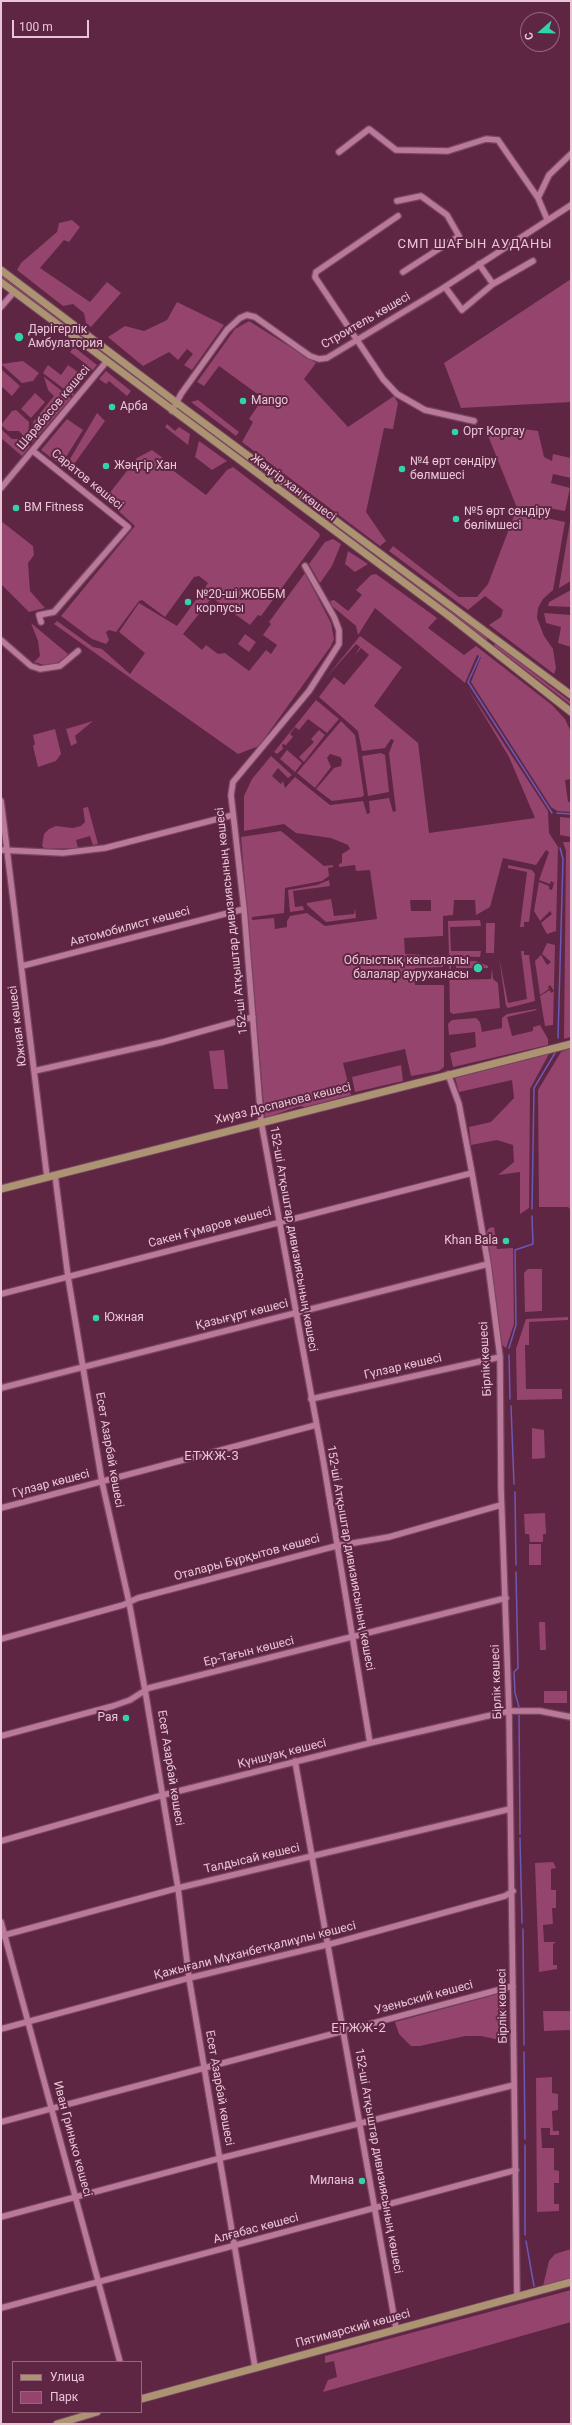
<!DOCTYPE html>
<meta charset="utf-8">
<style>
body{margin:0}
#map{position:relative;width:572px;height:2425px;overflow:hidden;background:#5e2643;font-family:Roboto,sans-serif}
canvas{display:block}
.frame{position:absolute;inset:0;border:2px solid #e9c6d5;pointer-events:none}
.legend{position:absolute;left:12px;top:2361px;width:130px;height:52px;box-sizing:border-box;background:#5e2643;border:1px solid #96667d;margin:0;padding:5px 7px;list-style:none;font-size:12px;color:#e9c6d5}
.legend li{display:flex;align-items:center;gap:8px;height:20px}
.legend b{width:20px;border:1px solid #96667d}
.north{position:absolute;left:520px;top:12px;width:40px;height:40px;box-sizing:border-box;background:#5e2643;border:1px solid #96667d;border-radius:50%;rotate:250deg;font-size:11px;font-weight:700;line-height:16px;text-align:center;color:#e9c6d5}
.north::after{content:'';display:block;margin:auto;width:14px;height:18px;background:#31d4a9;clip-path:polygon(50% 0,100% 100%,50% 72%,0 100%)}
.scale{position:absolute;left:12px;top:20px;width:77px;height:18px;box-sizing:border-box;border:2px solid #e9c6d5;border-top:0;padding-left:5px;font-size:12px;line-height:14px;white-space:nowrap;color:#e9c6d5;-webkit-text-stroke:3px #5e2643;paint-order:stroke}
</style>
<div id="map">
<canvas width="572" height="2425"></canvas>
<div class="frame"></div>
<ul class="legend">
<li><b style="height:5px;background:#ac9371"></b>Улица</li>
<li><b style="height:11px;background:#94446d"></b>Парк</li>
</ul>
<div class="north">С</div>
<div class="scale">100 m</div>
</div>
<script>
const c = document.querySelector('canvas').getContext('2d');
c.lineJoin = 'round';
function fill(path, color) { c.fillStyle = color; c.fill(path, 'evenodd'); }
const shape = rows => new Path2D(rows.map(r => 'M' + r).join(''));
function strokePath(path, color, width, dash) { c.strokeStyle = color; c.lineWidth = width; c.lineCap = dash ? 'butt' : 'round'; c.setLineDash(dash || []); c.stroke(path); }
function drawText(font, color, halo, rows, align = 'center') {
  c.font = font + ' Roboto,sans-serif'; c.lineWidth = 4; c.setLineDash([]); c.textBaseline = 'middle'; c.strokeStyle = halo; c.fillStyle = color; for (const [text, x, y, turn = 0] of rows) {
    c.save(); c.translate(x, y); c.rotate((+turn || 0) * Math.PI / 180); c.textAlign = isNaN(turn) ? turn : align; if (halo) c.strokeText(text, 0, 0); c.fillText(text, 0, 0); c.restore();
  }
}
fill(shape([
 [72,220,80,227,69,242,64,240,40,268,90,302,107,282,121,293,91,327,86,323,84,313,73,304,63,306,17,270,21,263,57,232,59,223],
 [1,274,69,325,67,328,1,278],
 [571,279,571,402,461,408,444,363],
 [177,302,224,325,192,370,184,365,193,354,187,349,178,360,169,352,143,366,108,337,125,326,144,331,167,320],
 [249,321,316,363,304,379,348,427,394,396,398,403,393,429,384,428,366,512,386,541,380,546,242,442,253,422,249,419,263,398,219,366,204,386,197,382,235,329],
 [71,327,161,395,160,397,69,329],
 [74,347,97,365,93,370,85,368,87,365,70,352],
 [23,361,39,373,33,381,22,383,1,364],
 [48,365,61,375,68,365,82,375,70,390,75,395,73,396,43,373],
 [1,369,20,386,12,396,1,386],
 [106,371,131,391,127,396,109,381,106,384,99,379],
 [44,377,71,398,32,443,33,422,54,396,48,390],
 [35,393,45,402,31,418,21,409],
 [198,400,239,432,236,436,191,402],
 [179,409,307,505,306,507,177,411],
 [16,410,29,422,28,441,19,431,8,431,1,425,12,411],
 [97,413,105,421,72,467,66,466],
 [67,419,83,430,61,465,41,450],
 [167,424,175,431,179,427,190,434,188,445,165,427],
 [508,427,538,431,544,457,552,461,553,454,571,458,571,478,553,474,551,483,570,488,565,511,548,508,546,518,565,522,553,590,543,599,538,608,537,618,544,636,553,649,556,668,554,674,489,625,501,617,503,610,485,596,468,610,389,551,393,546,459,597,477,597,488,584,517,508,487,433],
 [1,429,12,439,23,439,30,446,22,456,1,438],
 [199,441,227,461,212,470,195,457],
 [152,450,171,464,171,469,206,495,227,470,233,467,319,533,320,536,261,616,258,615,250,625,203,591,208,583,199,576,194,577,165,617,142,600,139,601,116,632,109,630,106,632,109,640,106,644,92,639,61,616,135,526,105,499,137,458],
 [1,521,33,546,34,555,28,563,30,591,45,608,29,612,1,584],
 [570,522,571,581,559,588,559,587],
 [333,539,341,544,332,566,320,583,309,564,325,542],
 [348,551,368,564,355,572,345,564],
 [384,560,488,638,487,640,382,562],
 [305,573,331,623,334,639,331,646,259,746,238,754,54,624,57,621,93,647,102,649,130,674,145,653,119,632,139,603,177,626,201,593,210,600,183,634,202,650,206,645,218,654,225,653,249,671,266,650,271,654,277,645,263,635,271,624,269,622],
 [376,574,437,618,428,628,464,655,476,646,552,705,565,719,571,732,571,779,565,780,568,802,571,802,571,812,557,811,551,807,471,682,481,657,477,655,465,683,375,608,358,635,356,626,332,606,330,601,334,600,348,611,362,595,356,590,371,575],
 [571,590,571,607,548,606,549,602],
 [544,613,571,615,571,647,558,643,561,627,546,623],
 [31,623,68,654,66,657,57,663,48,666,34,662,40,656,38,641],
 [245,634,256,642,249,652,238,644],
 [360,636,402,667,374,706,418,743,429,833,535,818,509,757,467,687,548,811,549,833,558,847,556,931,547,934,541,923,552,914,550,911,540,921,534,911,539,882,549,886,549,889,552,890,554,883,551,881,550,884,539,880,549,852,546,850,536,865,503,858,490,907,476,915,475,900,454,900,453,915,443,916,443,936,404,938,405,954,443,956,443,967,415,968,415,985,444,985,444,1067,439,1071,411,1076,405,1049,343,1063,351,1095,305,1107,300,1106,265,1118,241,837,281,831,324,866,333,865,333,867,328,868,329,876,322,881,285,888,284,913,252,917,252,920,274,918,275,929,287,927,287,921,290,916,307,913,325,926,377,919,370,870,356,871,355,865,339,867,339,864,342,863,342,854,350,849,348,845,331,838,296,833,284,824,244,831,244,796,252,779,271,756,292,775,288,778,278,768,272,776,281,784,283,781,285,788,295,777,330,805,363,801,367,814,370,813,369,801,389,798,393,812,396,811,389,753,394,740,391,739,385,748,362,751,358,731,319,697,334,677,344,685,369,655,361,648,355,655,360,647,356,644,325,679],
 [410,900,431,900,431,911,411,911],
 [495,643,571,702,571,705,494,646],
 [316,700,339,719,327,733,308,719,299,730,295,727,290,734,293,737,286,745,282,744,283,749,277,754,274,752],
 [93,721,75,736,77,743,71,746,66,729],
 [341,721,355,735,364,795,362,797,332,801,316,789,334,768,341,766,342,760,340,757,330,754,327,758,331,767,315,788,297,773],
 [55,729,61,754,56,761,38,767,33,746,35,744,33,735],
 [319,730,325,735,304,762,299,757,314,742,311,739],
 [287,750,302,763,295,772,280,759],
 [381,753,385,755,389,792,368,796,362,756],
 [88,807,98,844,93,845,90,836,76,840,78,848,45,849,42,846,44,834,49,829,56,826,73,828,81,826,85,822,83,808],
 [560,817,571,818,571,837,560,835],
 [563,842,571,842,571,1037,564,1039,566,851],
 [508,865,532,870,535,874,529,922,524,922,524,927,520,927,521,919,527,872,508,868],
 [329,880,330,886,293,891,295,907,303,906,304,910,290,912,288,890,317,885],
 [331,899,334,916,354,914,355,908,356,918,326,922,307,905,307,903],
 [480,920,481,926,450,927,451,951,481,951,480,957,449,956,448,921],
 [486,923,495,923,494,953,486,953],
 [547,943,555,945,553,1025,545,1026,540,996,550,990,551,993,554,991,550,985,548,987,549,989,540,995,535,961,541,955,547,965,551,962,542,954],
 [521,951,524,951,524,955,529,955,535,1001,508,1008,506,1006,499,957,508,1003,527,999],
 [449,961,476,961,488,966,488,968,456,968,456,965,451,965,451,980,491,979,492,968,493,979,498,983,500,1008,453,1014,450,1012],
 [536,1009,537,1010,507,1017,512,1036,533,1031,533,1027,540,1025,548,1039,548,1045,453,1067,450,1053,476,1047,475,1032,449,1035,448,1024,452,1020,476,1018,480,1022,482,1032,502,1028,502,1018,507,1014],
 [571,1048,571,1210,568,1207,539,1207,538,1090,561,1052],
 [224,1050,228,1089,214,1089,209,1051],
 [549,1054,530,1089,529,1208,520,1214,520,1172,498,1175,514,1162,513,1145,497,1140,471,1145,469,1127,491,1122,514,1098,512,1080,459,1092,455,1078],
 [401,1065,403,1081,355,1092,352,1077],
 [494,1227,497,1249,513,1248,514,1324,506,1348,501,1344,487,1231,489,1228],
 [528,1269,542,1269,542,1311,525,1312,524,1273],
 [568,1317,568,1320,529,1322,529,1345,525,1345,526,1389,562,1389,562,1399,517,1400,516,1349,526,1319],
 [532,1428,544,1430,545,1458,532,1459],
 [545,1513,546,1534,543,1534,543,1542,530,1542,529,1534,525,1534,524,1514],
 [529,1544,541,1544,541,1565,529,1565],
 [539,1622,545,1622,546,1650,540,1650],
 [544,1691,567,1691,567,1703,544,1703],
 [553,1862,556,1868,551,1869,551,1890,556,1890,556,1908,552,1908,553,1924,543,1925,544,1942,556,1942,553,1944,553,1965,557,1965,557,1969,539,1972,535,1863],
 [505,1992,505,2041,481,2036,465,2036,420,2046,411,2046,399,2034,395,2022],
 [543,2011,571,2011,571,2030,544,2031],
 [552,2077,552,2093,558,2094,558,2110,552,2111,553,2131,559,2131,559,2135,550,2135,550,2128,541,2128,542,2148,554,2148,554,2170,559,2171,559,2183,554,2183,554,2204,559,2204,559,2211,537,2212,536,2078],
 [571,2249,571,2278,543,2286,549,2261,555,2254],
 [571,2290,571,2322,323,2392,328,2380,337,2377,334,2361,325,2363,325,2356]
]), '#94446d');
strokePath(shape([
 [480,656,468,682,552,813],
 [557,813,571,814],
 [558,1038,563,859,560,848],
 [532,1209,534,1088,555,1053],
 [509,1348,516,1325,515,1250,533,1244,532,1216],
 [509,1355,510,1399],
 [511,1406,514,1484],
 [515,1492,516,1565],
 [516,1572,518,1668,514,1672,515,1693,519,1707],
 [519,1713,520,1834],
 [520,1838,522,1923],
 [523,1929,524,2045],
 [524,2052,525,2139],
 [525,2235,525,2145],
 [526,2241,534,2286]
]), '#6b59b4', 1.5);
const minor = shape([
 [339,152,369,129,396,150,448,151,486,139,498,140,538,198,547,219],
 [538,198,549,175,571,154],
 [397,201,421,196,447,215,459,236,403,272],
 [398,216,316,272,315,277,383,379,397,394,425,410,474,421],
 [479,264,493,284],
 [445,287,462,310,493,284,533,261],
 [1,307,14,292],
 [172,411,181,394,227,330,240,318,247,315,255,317,310,356,319,359,327,358,440,290,571,205],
 [33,451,128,527,54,612,39,615,41,622],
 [1,488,107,361],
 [305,566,334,617,339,630,339,644,309,691,233,782,231,795,244,909,261,1121,323,1459,370,1743],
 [1,640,31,666,40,669,60,666,78,651],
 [1,801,47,1177],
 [1,850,63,853,105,848,233,815],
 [22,966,244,909],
 [34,1071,163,1042,253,1017],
 [448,1074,459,1104,472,1173,488,1264,500,1357,501,1488,509,1711,517,2295],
 [55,1175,68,1277,102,1482,129,1602,145,1690,178,1888,189,1978,255,2367],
 [1,1294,472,1173],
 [1,1388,488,1264],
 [311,1399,500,1357],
 [1,1508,316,1425],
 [1,1639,123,1605,138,1598,336,1546,389,1537,501,1505],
 [1,1736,113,1706,130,1700,149,1688,506,1598],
 [295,1761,396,2328],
 [1,1841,163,1795,370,1743,509,1711,540,1711,571,1717],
 [1,1922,120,2362],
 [1,1936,178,1888,510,1809],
 [1,2029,189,1978,334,1943,505,1896,513,1891],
 [1,2122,513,1986],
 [1,2217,221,2158,514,2085],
 [1,2308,516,2170]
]);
const major = shape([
 [1,270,177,403,571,695],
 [1,282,449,616,571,712],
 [1,1189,571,1044],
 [141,2399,571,2282],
 [57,2424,97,2412]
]);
strokePath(minor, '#774661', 8);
strokePath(major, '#774661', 9);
strokePath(minor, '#ba7998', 5.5);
strokePath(major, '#ac9371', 7);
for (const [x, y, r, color] of [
 [19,337,5,"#31d4a9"],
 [243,401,4,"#31d4a9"],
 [112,407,4,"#31d4a9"],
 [455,432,4,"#31d4a9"],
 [106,466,4,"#31d4a9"],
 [402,469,4,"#31d4a9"],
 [16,508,4,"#31d4a9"],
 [456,519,4,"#31d4a9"],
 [188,602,4,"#31d4a9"],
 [478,968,5,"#31d4a9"],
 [506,1241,4,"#31d4a9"],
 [96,1318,4,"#31d4a9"],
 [126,1718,4,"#31d4a9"],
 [362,2181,4,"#31d4a9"]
]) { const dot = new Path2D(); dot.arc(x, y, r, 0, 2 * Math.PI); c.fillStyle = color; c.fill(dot); strokePath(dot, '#5e2643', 1.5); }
drawText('12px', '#e9c6d5', '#5e2643', [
 ["Строитель көшесі",366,321,-30],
 ["Шарабасов көшесі",54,408,-50],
 ["Саратов көшесі",87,480,39],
 ["Жәңгір хан көшесі",293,488,37],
 ["152-ші Атқыштар дивизиясының көшесі",232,921,-96],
 ["Автомобилист көшесі",130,927,-15],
 ["Южная көшесі",18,1026,-97],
 ["Хиуаз Доспанова көшесі",283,1104,-14],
 ["Сакен Ғұмаров көшесі",210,1228,-15],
 ["152-ші Атқыштар дивизиясының көшесі",293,1239,80],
 ["Қазығұрт көшесі",242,1315,-14],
 ["Бірлік көшесі",486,1359,-93],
 ["Гүлзар көшесі",403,1367,-13],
 ["Есет Азарбай көшесі",109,1450,80],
 ["Гүлзар көшесі",51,1484,-15],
 ["Оталары Бұрқытов көшесі",247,1558,-15],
 ["152-ші Атқыштар дивизиясының көшесі",350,1558,80],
 ["Ер-Тағын көшесі",249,1652,-14],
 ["Бірлік көшесі",497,1682,-92],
 ["Күншуақ көшесі",282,1754,-14],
 ["Есет Азарбай көшесі",170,1768,81],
 ["Талдысай көшесі",252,1859,-13],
 ["Қажығали Мұханбетқалиұлы көшесі",255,1951,-14],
 ["Узеньский көшесі",424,1998,-15],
 ["Бірлік көшесі",503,2006,-91],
 ["Есет Азарбай көшесі",219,2088,80],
 ["Иван Гринько көшесі",72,2139,75],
 ["152-ші Атқыштар дивизиясының көшесі",378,2161,80],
 ["Алғабас көшесі",256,2229,-15],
 ["Пятимарский көшесі",353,2329,-15]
]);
drawText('12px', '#e9c6d5', '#5e2643', [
 ["Дәрігерлік",28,330],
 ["Амбулатория",28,344],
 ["Mango",251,401],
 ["Арба",120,407],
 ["Орт Коргау",463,432],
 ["№4 өрт сөндіру",410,462],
 ["бөлмшесі",410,476],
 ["Жәңгір Хан",114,466],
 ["BM Fitness",24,508],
 ["№5 өрт сөндіру",464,512],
 ["бөлімшесі",464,526],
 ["№20-ші ЖОББМ",196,595],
 ["корпусы",196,609],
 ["Облыстық көпсалалы",469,961,"right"],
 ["балалар ауруханасы",469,975,"right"],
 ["Khan Bala",498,1241,"right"],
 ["Южная",104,1318],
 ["Рая",118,1718,"right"],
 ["Милана",354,2181,"right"]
], 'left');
c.letterSpacing = '1px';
drawText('13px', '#e9c6d5', '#5e2643', [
 ["СМП ШАҒЫН АУДАНЫ",475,245],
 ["ЕТЖЖ-3",212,1457],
 ["ЕТЖЖ-2",359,2029]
]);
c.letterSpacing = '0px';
</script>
